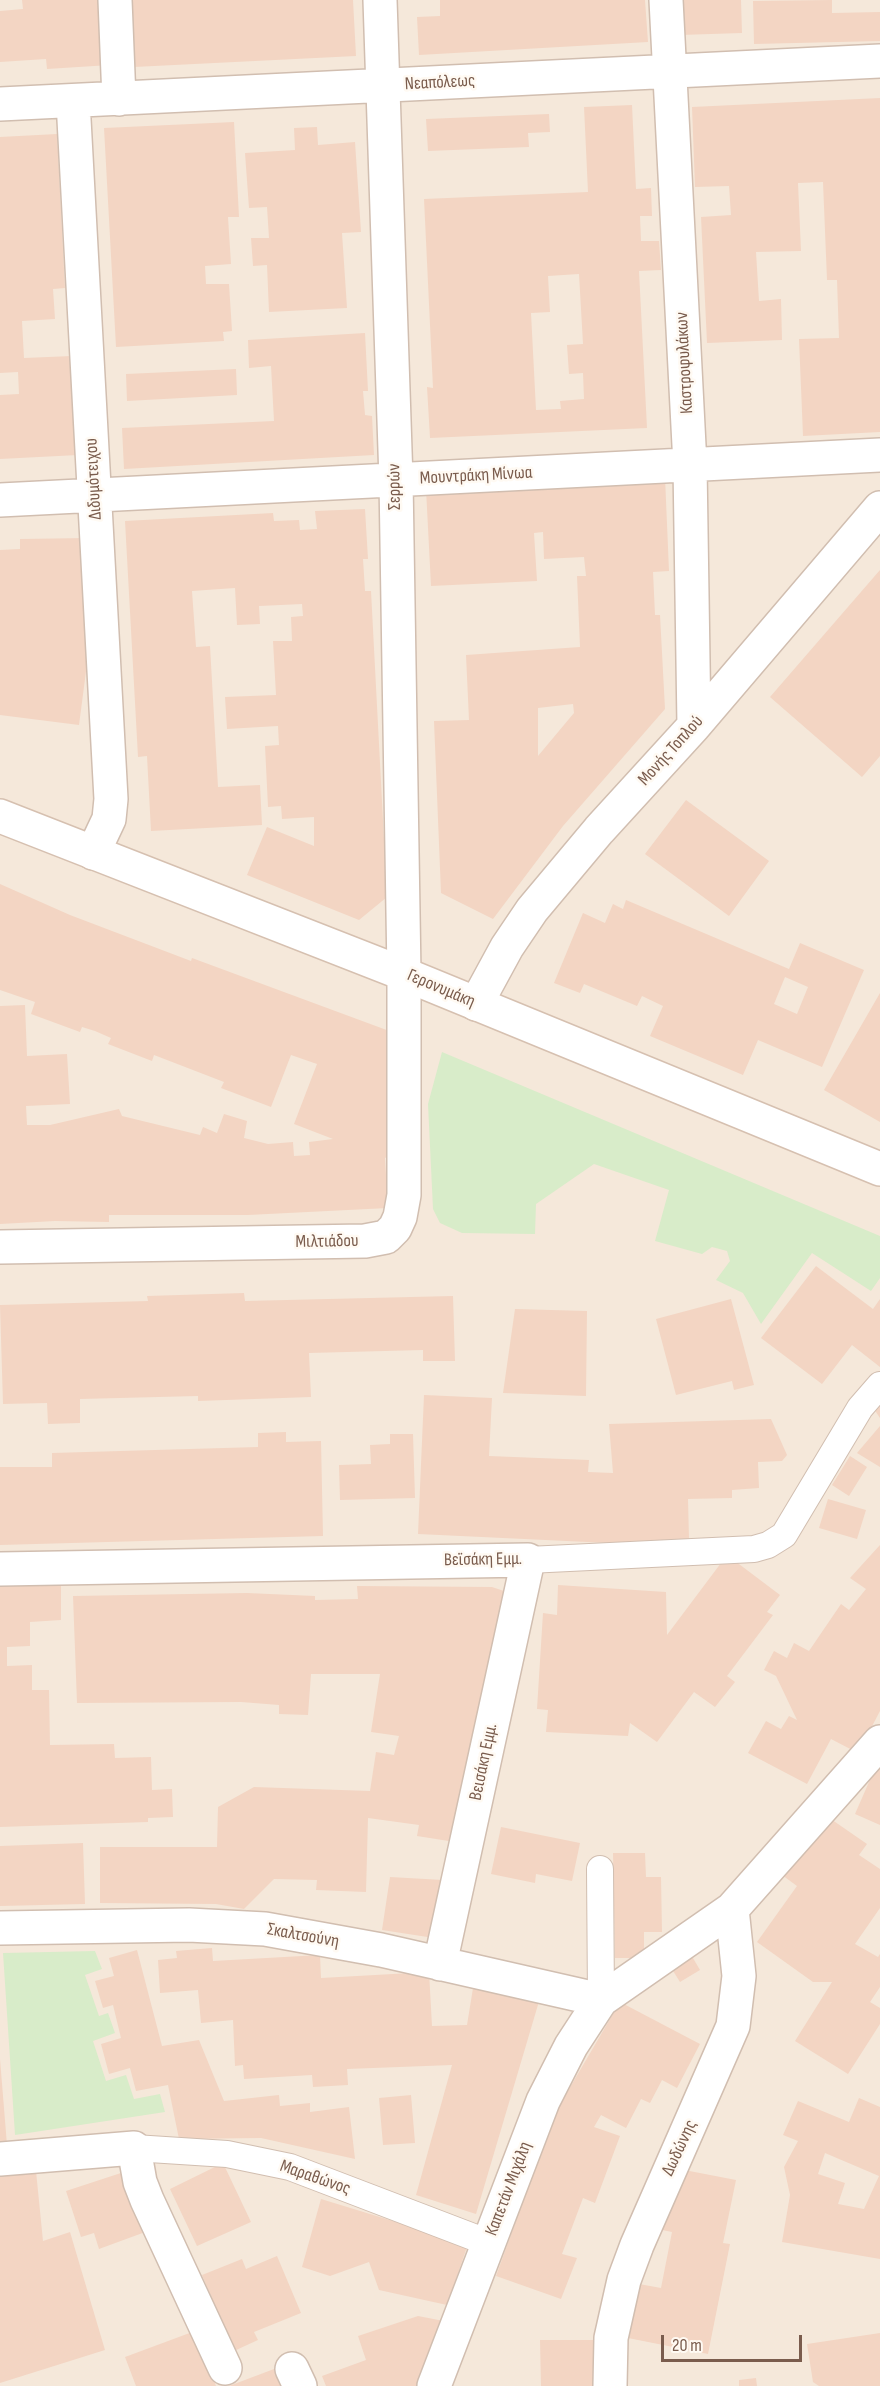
<!DOCTYPE html>
<meta charset="utf-8">
<style>
body{margin:0}
#map{position:relative;width:880px;height:2386px;overflow:hidden;background:#fdf6ec;font-family:"Sofia Sans Condensed",sans-serif}
canvas{display:block}
.scale{position:absolute;left:661px;top:2335px;width:141px;height:27px;box-sizing:border-box;border:3px solid #7a5c4d;border-top:0;padding-left:8px;font-size:18px;line-height:21px;white-space:nowrap;color:#7a5c4d;-webkit-text-stroke:4px #fffaf3;paint-order:stroke}
</style>
<div id="map">
<canvas width="880" height="2386"></canvas>
<div class="scale">20 m</div>
</div>
<script>
const c = document.querySelector('canvas').getContext('2d');
c.lineJoin = 'round';
function fill(path, color) { c.fillStyle = color; c.fill(path, 'evenodd'); }
const shape = rows => new Path2D(rows.map(r => 'M' + r).join(''));
function strokePath(path, color, width, dash) { c.strokeStyle = color; c.lineWidth = width; c.lineCap = dash ? 'butt' : 'round'; c.setLineDash(dash || []); c.stroke(path); }
function drawText(font, color, halo, rows, align = 'center') {
  c.font = font + ' "Sofia Sans Condensed",sans-serif'; c.lineWidth = 5; c.setLineDash([]); c.textBaseline = 'middle'; c.strokeStyle = halo; c.fillStyle = color; for (const [text, x, y, turn = 0] of rows) {
    c.save(); c.translate(x, y); c.rotate((+turn || 0) * Math.PI / 180); c.textAlign = isNaN(turn) ? turn : align; if (halo) c.strokeText(text, 0, 0); c.fillText(text, 0, 0); c.restore();
  }
}
fill(shape([
 [0,0,880,0,880,2386,0,2386]
]), '#f5e8da');
fill(shape([
 [442,1052,880,1236,880,1278,871,1291,812,1253,761,1324,743,1293,716,1280,730,1261,727,1251,712,1247,702,1254,655,1241,669,1190,594,1164,536,1204,535,1234,462,1233,440,1223,433,1209,428,1104],
 [95,1951,102,1969,85,1975,99,2016,108,2013,115,2033,93,2041,106,2081,126,2075,134,2099,160,2094,165,2112,15,2135,3,1953]
]), '#d8ecc9');
fill(shape([
 [22,0,106,0,110,65,47,69,46,59,0,62,0,11,23,9],
 [131,0,353,0,356,56,134,67],
 [440,0,645,0,648,42,419,55,417,17,440,16],
 [679,0,741,0,742,33,680,35],
 [832,0,832,13,880,12,880,41,754,44,753,1],
 [880,98,880,432,803,436,799,339,839,338,837,280,827,280,823,182,798,183,801,251,756,252,759,301,781,299,782,340,707,343,701,217,731,215,729,186,695,187,692,107],
 [632,105,636,189,651,188,652,216,640,216,641,241,659,241,661,270,639,271,647,428,430,438,427,387,433,388,424,199,588,192,584,107],
 [579,274,583,344,567,345,569,374,583,373,584,399,560,401,561,409,536,410,531,313,550,312,548,276],
 [549,114,550,132,528,133,529,147,428,151,426,119],
 [234,122,239,217,228,217,231,264,205,266,206,284,229,284,232,331,223,332,224,341,116,347,104,128],
 [317,127,318,145,355,142,361,232,342,233,347,308,269,312,267,265,253,266,251,238,269,238,267,207,249,208,245,153,295,150,294,128],
 [57,134,65,288,53,289,55,319,22,321,24,358,72,356,78,455,0,459,0,395,19,394,18,372,0,373,0,137],
 [365,333,368,391,363,391,365,415,372,416,374,455,124,469,122,428,274,421,271,366,249,368,248,340],
 [236,369,237,395,127,401,126,374],
 [665,477,669,571,653,572,655,615,660,615,665,709,563,826,493,919,441,893,434,721,469,720,466,655,580,647,577,576,586,576,584,557,544,559,543,532,534,533,537,581,431,586,426,489],
 [573,704,574,713,538,756,538,708],
 [365,509,368,559,363,559,365,591,371,591,387,897,359,920,247,875,267,827,314,846,314,817,282,819,281,806,268,807,265,746,279,745,278,726,227,729,225,697,276,695,273,641,292,641,291,617,303,616,302,604,259,606,260,624,237,625,235,588,192,591,196,647,210,646,218,787,260,785,262,825,151,831,147,756,138,757,125,521,273,513,274,521,299,520,300,530,317,529,315,511],
 [87,538,90,641,79,725,0,715,0,550,20,549,20,539],
 [880,570,880,756,862,777,770,697],
 [686,800,769,861,729,916,645,854],
 [0,884,70,915,191,961,192,958,392,1032,394,1152,385,1158,388,1208,248,1215,109,1215,109,1222,55,1221,0,1224,0,1006,25,1005,27,1056,67,1054,70,1104,26,1106,27,1125,50,1125,119,1109,122,1116,200,1135,203,1127,217,1133,224,1114,247,1121,244,1138,268,1144,293,1142,294,1156,310,1155,309,1142,333,1139,294,1124,317,1064,291,1055,271,1107,221,1088,224,1082,154,1055,152,1061,108,1044,111,1038,95,1031,82,1027,80,1032,31,1014,35,1002,0,990],
 [626,900,789,969,800,943,864,970,822,1067,758,1040,743,1075,650,1036,663,1006,642,996,637,1006,584,984,580,993,554,983,583,913,605,923,613,904,623,909],
 [785,977,808,987,797,1014,774,1004],
 [880,993,880,1122,824,1090],
 [816,1266,873,1309,880,1299,880,1367,852,1345,822,1384,761,1338],
 [244,1293,245,1301,453,1296,455,1361,423,1361,423,1350,309,1353,311,1397,198,1401,198,1396,80,1399,80,1423,48,1424,47,1403,3,1404,0,1305,148,1301,147,1296],
 [731,1299,754,1385,734,1390,732,1381,676,1395,656,1319],
 [515,1309,587,1311,586,1396,503,1393],
 [424,1395,492,1398,489,1456,589,1460,588,1472,613,1473,609,1424,771,1419,787,1455,782,1461,758,1462,759,1488,732,1490,732,1498,688,1499,689,1539,609,1543,418,1534],
 [880,1401,880,1418,872,1406],
 [880,1426,880,1467,857,1453],
 [286,1432,286,1442,321,1441,323,1536,0,1545,0,1467,52,1467,52,1453,258,1447,258,1433],
 [390,1434,413,1434,415,1498,340,1500,339,1465,371,1464,370,1445,390,1444],
 [850,1456,867,1467,849,1496,832,1485],
 [828,1499,866,1510,857,1539,819,1528],
 [880,1545,880,1711,858,1753,831,1739,807,1784,748,1753,766,1721,781,1729,789,1716,797,1720,776,1676,764,1670,774,1651,787,1658,794,1643,809,1651,841,1604,849,1610,866,1589,850,1578],
 [727,1555,780,1595,767,1612,773,1615,727,1676,735,1682,715,1707,694,1692,657,1742,630,1723,628,1736,546,1732,548,1710,537,1709,543,1613,557,1615,558,1585,666,1592,667,1635],
 [61,1584,61,1620,30,1622,30,1646,7,1647,7,1666,32,1665,32,1690,49,1690,50,1745,114,1744,115,1758,151,1757,152,1790,172,1789,173,1817,148,1818,148,1822,0,1827,0,1586],
 [357,1586,492,1587,513,1594,455,1842,417,1836,419,1825,368,1818,366,1892,316,1890,317,1880,274,1879,244,1909,216,1904,100,1903,100,1847,217,1847,218,1807,254,1787,370,1791,376,1752,394,1755,399,1736,371,1732,380,1674,311,1674,308,1715,279,1714,279,1705,241,1702,77,1703,73,1596,247,1593,315,1596,315,1600,358,1599],
 [876,1766,880,1768,880,1825,855,1814],
 [825,1815,867,1844,859,1855,880,1869,880,1908,855,1944,878,1957,880,1954,880,1987,870,2002,880,2008,880,2024,848,2074,795,2041,832,1982,813,1982,757,1942,797,1886,782,1875],
 [501,1827,580,1843,572,1881,536,1874,535,1883,491,1874],
 [83,1843,85,1904,0,1906,0,1846],
 [613,1853,645,1853,646,1877,661,1877,662,1932,644,1932,644,1958,615,1958],
 [390,1877,443,1880,434,1938,382,1930],
 [212,1948,213,1961,320,1955,321,1978,429,1972,432,2026,467,2025,474,1982,540,1998,476,2214,416,2195,452,2065,347,2069,348,2085,313,2087,312,2075,244,2079,243,2065,235,2066,233,2020,201,2023,198,1990,160,1993,158,1960,177,1958,176,1951],
 [137,1950,162,2046,199,2040,224,2101,279,2095,280,2106,310,2103,310,2112,349,2107,355,2159,261,2138,179,2139,168,2085,136,2091,130,2068,109,2074,101,2044,121,2038,113,2005,103,2008,95,1981,114,1976,109,1958],
 [690,1953,700,1970,680,1982,670,1966],
 [620,2002,700,2044,677,2088,662,2080,650,2103,641,2099,626,2128,601,2115,594,2127,620,2136,595,2203,583,2198,562,2254,577,2258,561,2299,496,2276,555,2113],
 [0,2059,7,2145,0,2146],
 [411,2095,415,2143,383,2145,379,2098],
 [859,2098,880,2107,880,2259,782,2242,790,2195,784,2167,798,2141,783,2135,798,2101,849,2122],
 [825,2153,879,2176,864,2209,838,2204,845,2183,818,2174],
 [223,2163,251,2222,197,2246,170,2189],
 [674,2168,736,2180,723,2243,730,2244,708,2354,628,2338,639,2284,661,2288,672,2232,662,2230],
 [36,2171,43,2241,70,2232,105,2350,0,2383,0,2175],
 [127,2171,148,2231,99,2249,94,2233,81,2237,66,2191],
 [321,2199,468,2244,447,2305,379,2290,369,2262,330,2276,302,2267],
 [277,2256,301,2313,254,2332,258,2340,234,2351,202,2275,242,2259,246,2269],
 [418,2316,449,2322,417,2386,326,2386,322,2376,366,2360,358,2336],
 [195,2331,216,2386,136,2386,125,2357],
 [880,2333,880,2386,819,2386,813,2382,807,2344],
 [540,2340,598,2340,598,2386,541,2386],
 [282,2366,289,2386,229,2386],
 [756,2378,757,2386,739,2386,739,2380]
]), '#f3d5c3');
const lane = shape([
 [528,1560,754,1549,768,1545,784,1535,860,1408,880,1385],
 [600,1869,601,2000],
 [134,2148,227,2154,290,2167,489,2243]
]);
const street = shape([
 [115,0,119,99],
 [666,0,690,465,694,726],
 [73,101,111,799,109,819,93,853],
 [0,104,880,61],
 [0,500,880,455],
 [476,1004,507,947,532,910,599,830,694,726,880,508],
 [0,1247,365,1241,386,1237,395,1228,400,1217,404,1195,404,974,396,480,380,0],
 [0,1569,528,1560,440,1964],
 [0,1928,189,1925,265,1929,381,1950,601,2000],
 [0,2159,134,2148,140,2182,147,2200,225,2368],
 [292,2369,300,2386],
 [434,2386,543,2101,571,2046,601,2000,732,1909,880,1742],
 [610,2386,611,2338,624,2280,637,2245,733,2026,739,1976,732,1909]
]);
const secondary = shape([
 [0,816,404,974,880,1169]
]);
strokePath(lane, '#d1beb0', 28);
strokePath(street, '#d1beb0', 36);
strokePath(secondary, '#d6c0b0', 36);
strokePath(lane, '#fff', 26);
strokePath(street, '#fff', 33);
strokePath(secondary, '#fff', 33);
drawText('18px', '#7a5c4d', '#fffaf3', [
 ["Νεαπόλεως",440,83,-3],
 ["Καστροφυλάκων",685,363,-93],
 ["Μουντράκη Μίνωα",476,476,-3],
 ["Διδυμότειχου",94,479,-93],
 ["Σερρών",395,487,-91],
 ["Μονής Τοπλού",671,751,-48],
 ["Γερονυμάκη",441,989,23],
 ["Μιλτιάδου",327,1242,-1],
 ["Βεϊσάκη Εμμ.",483,1560,-1],
 ["Βεισάκη Εμμ.",484,1762,-78],
 ["Σκαλτσούνη",303,1936,10],
 ["Δωδώνης",680,2148,-65],
 ["Μαραθώνος",315,2178,19],
 ["Καπετάν Μιχάλη",509,2189,-69]
]);
</script>
